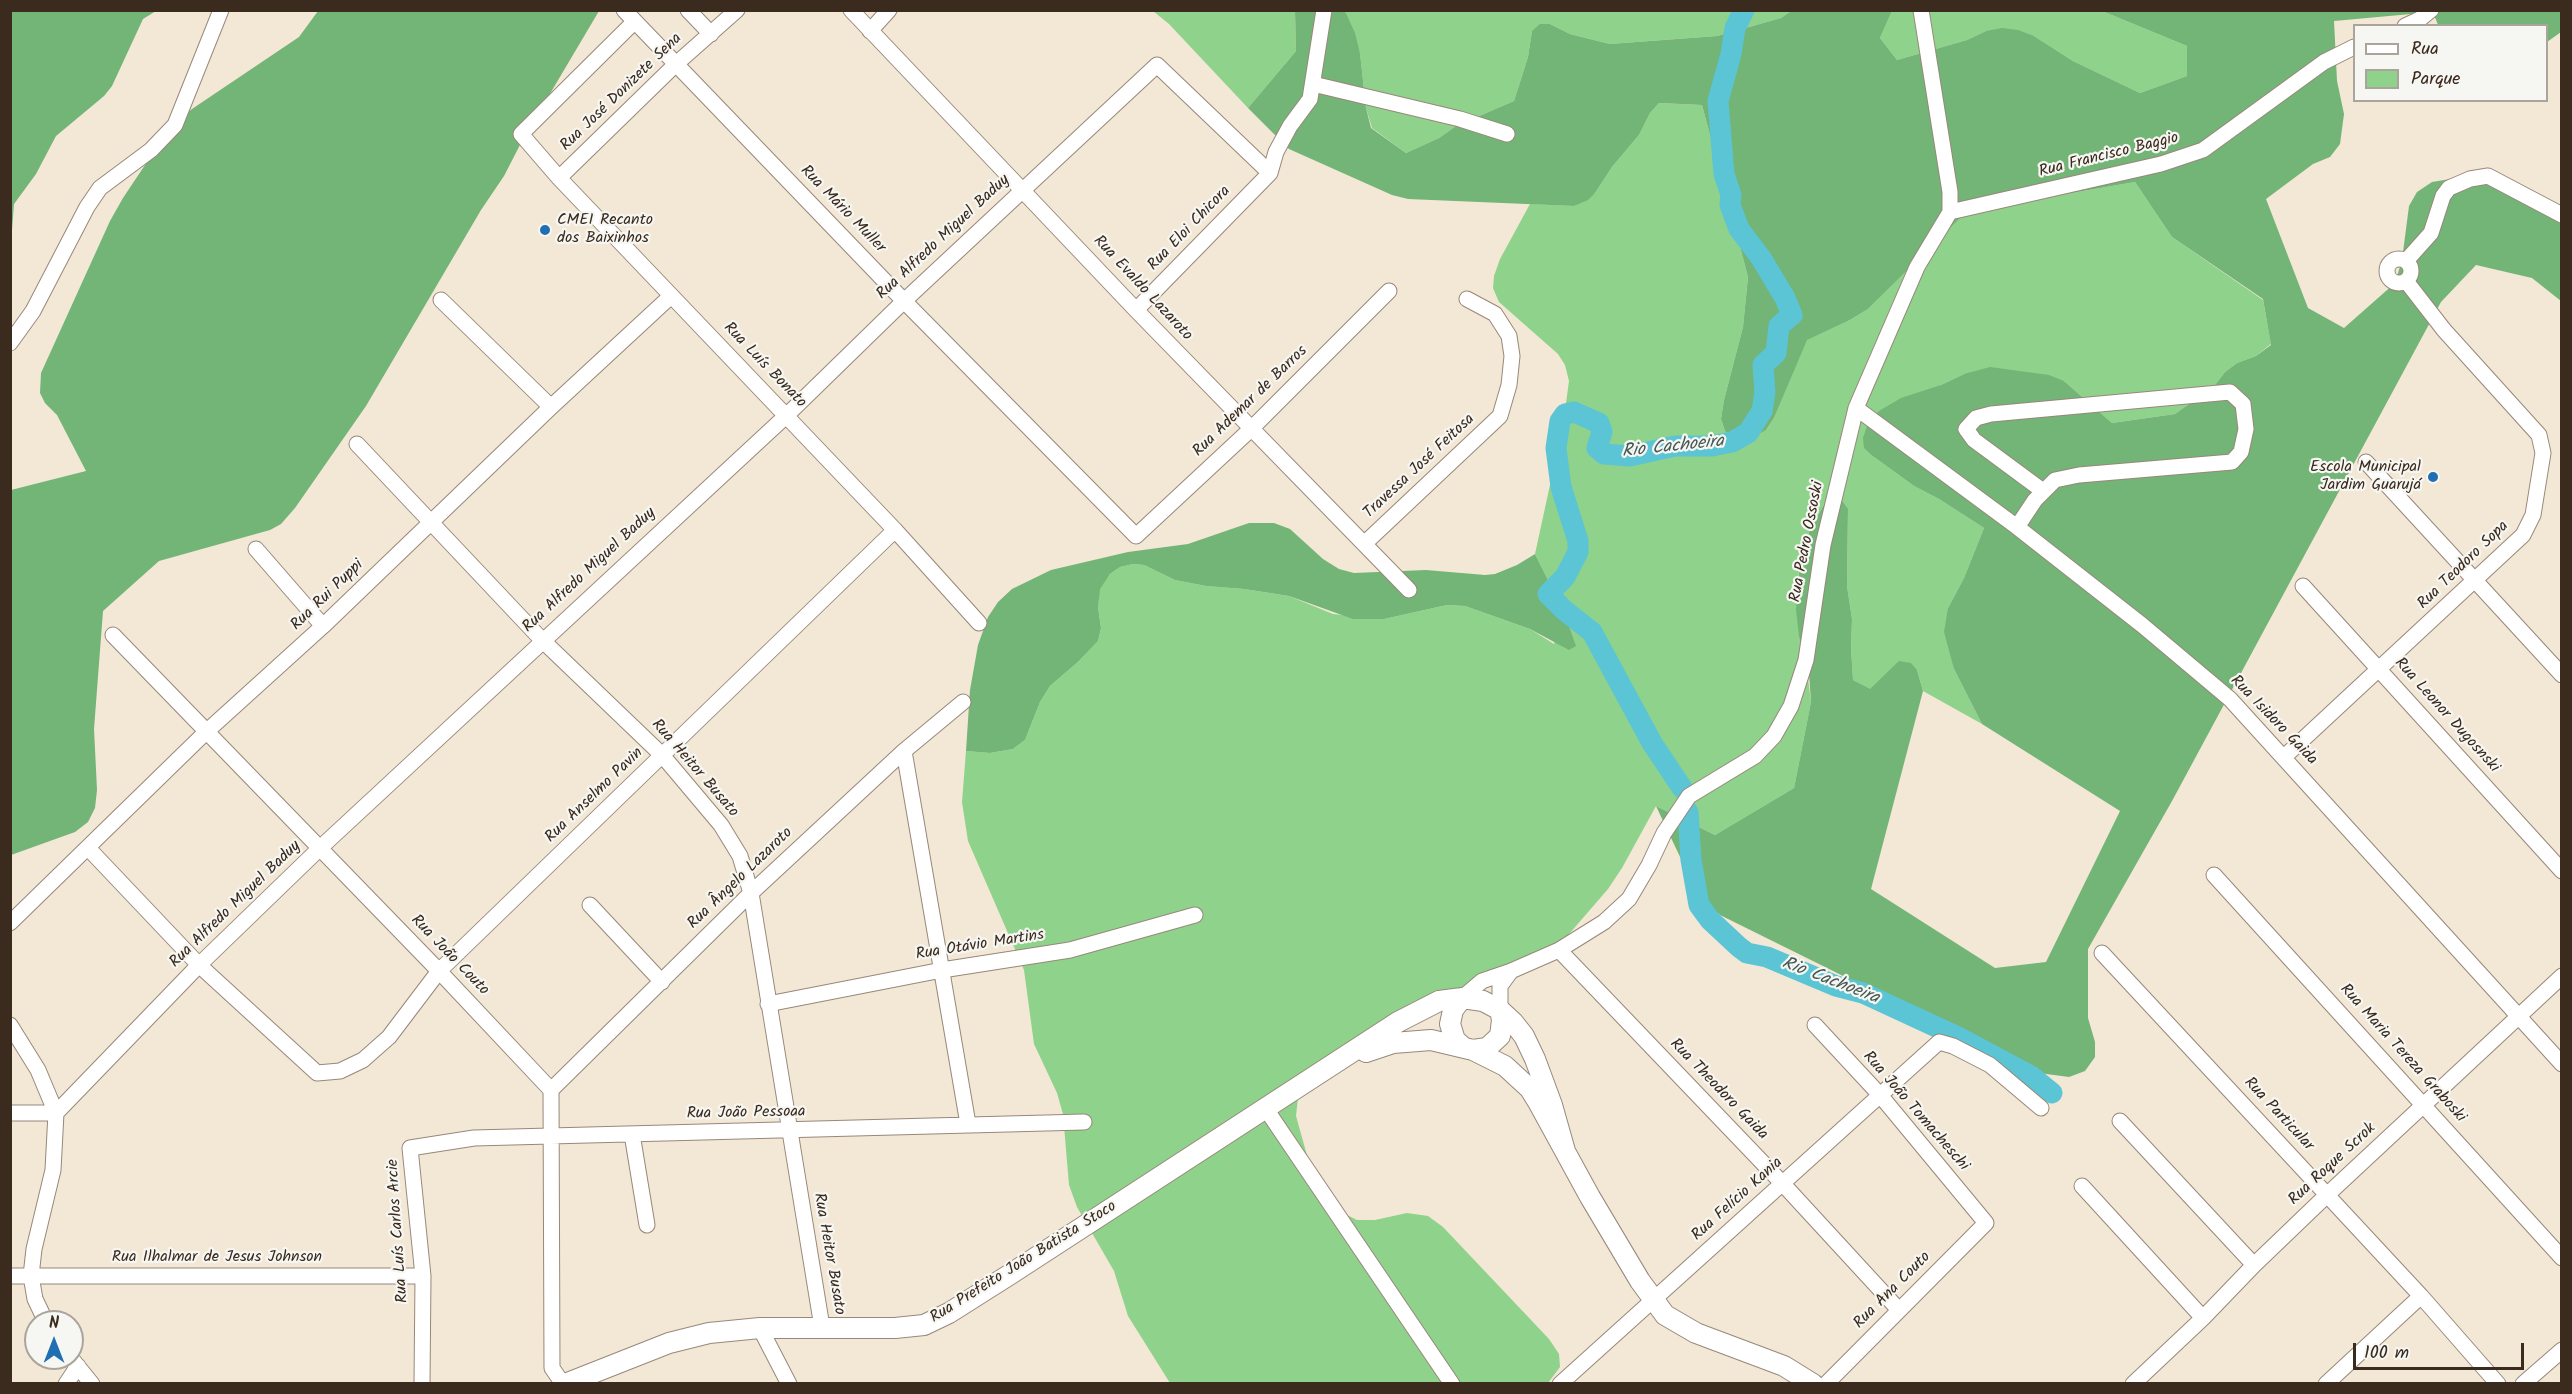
<!DOCTYPE html>
<meta charset="utf-8">
<style>
body{margin:0}
#map{position:relative;width:2572px;height:1394px;overflow:hidden;background:#f3e7d5;font-family:Kalam,sans-serif}
canvas{display:block}
.frame{position:absolute;inset:0;border:12px solid #3b2a1e;pointer-events:none}
.legend{position:absolute;left:2353px;top:24px;width:195px;height:78px;box-sizing:border-box;background:#f6f6f2;border:2px solid #aba49d;margin:0;padding:8px 10px;list-style:none;font-size:18px;color:#3b2a1e}
.legend li{display:flex;align-items:center;gap:12px;height:30px}
.legend b{width:30px;border:2px solid #aba49d}
.north{position:absolute;left:24px;top:1310px;width:60px;height:60px;box-sizing:border-box;background:#f6f6f2;border:2px solid #aba49d;border-radius:50%;rotate:0deg;font-size:16px;font-weight:700;line-height:24px;text-align:center;color:#3b2a1e}
.north::after{content:'';display:block;margin:auto;width:21px;height:27px;background:#1f6fb2;clip-path:polygon(50% 0,100% 100%,50% 72%,0 100%)}
.scale{position:absolute;left:2353px;top:1343px;width:171px;height:27px;box-sizing:border-box;border:3px solid #3b2a1e;border-top:0;padding-left:8px;font-size:18px;line-height:21px;white-space:nowrap;color:#3b2a1e;-webkit-text-stroke:4px #f6f6f2;paint-order:stroke}
</style>
<div id="map">
<canvas width="2572" height="1394"></canvas>
<div class="frame"></div>
<ul class="legend">
<li><b style="height:8px;background:#fff"></b>Rua</li>
<li><b style="height:16px;background:#8fd28b"></b>Parque</li>
</ul>
<div class="north">N</div>
<div class="scale">100 m</div>
</div>
<script>
const c = document.querySelector('canvas').getContext('2d');
c.lineJoin = 'round';
function fill(path, color) { c.fillStyle = color; c.fill(path, 'evenodd'); }
const shape = rows => new Path2D(rows.map(r => 'M' + r).join(''));
function strokePath(path, color, width, dash) { c.strokeStyle = color; c.lineWidth = width; c.lineCap = dash ? 'butt' : 'round'; c.setLineDash(dash || []); c.stroke(path); }
function drawText(font, color, halo, rows, align = 'center') {
  c.font = font + ' Kalam,sans-serif'; c.lineWidth = 4.5; c.setLineDash([]); c.textBaseline = 'middle'; c.strokeStyle = halo; c.fillStyle = color; for (const [text, x, y, turn = 0] of rows) {
    c.save(); c.translate(x, y); c.rotate((+turn || 0) * Math.PI / 180); c.textAlign = isNaN(turn) ? turn : align; if (halo) c.strokeText(text, 0, 0); c.fillText(text, 0, 0); c.restore();
  }
}
fill(shape([
 [1153,11,1295,11,1296,51,1248,108,1169,24],
 [1345,11,1791,11,1781,18,1717,36,1610,44,1570,34,1550,24,1532,31,1528,57,1514,101,1456,126,1439,138,1406,153,1372,128,1366,108,1360,53],
 [1892,11,2102,11,2187,46,2187,76,2140,93,2073,61,2034,36,1986,31,1967,40,1897,60,1880,38],
 [1659,103,1702,105,1718,165,1721,206,1739,243,1748,277,1743,327,1724,400,1721,419,1725,431,1766,430,1774,418,1806,340,1850,320,1868,309,1966,211,2135,182,2172,237,2263,300,2271,344,2256,356,2237,363,2225,372,2215,385,2175,414,2112,423,2064,381,1964,374,1941,385,1874,457,1914,486,1939,499,1984,528,1964,578,1948,608,1954,669,1982,724,1923,691,1917,670,1880,681,1870,690,1853,680,1851,648,1852,619,1847,586,1848,509,1825,503,1810,529,1800,562,1797,590,1811,702,1794,788,1715,835,1656,806,1622,868,1608,889,1563,941,1467,990,1299,1088,1296,1116,1308,1159,1345,1214,1357,1220,1375,1220,1407,1213,1428,1216,1443,1227,1549,1339,1559,1354,1560,1367,1548,1383,1170,1383,1128,1316,1114,1271,1077,1207,1069,1185,1063,1114,1057,1093,1034,1044,1024,970,968,841,962,802,966,751,990,753,1013,749,1025,740,1040,702,1050,686,1079,661,1098,641,1101,628,1098,607,1099,589,1110,574,1120,567,1133,564,1144,565,1175,580,1206,586,1244,589,1289,596,1333,614,1384,619,1447,605,1465,606,1530,629,1554,644,1563,610,1535,554,1563,425,1569,381,1565,365,1558,354,1499,302,1493,288,1494,276,1500,259,1530,204,1574,206,1595,193,1612,167,1639,135,1650,113]
]), '#8fd28b');
fill(shape([
 [11,10,156,11,143,19,112,86,104,96,56,136,36,174,14,204,11,243],
 [318,11,599,11,522,141,504,176,481,210,366,406,295,508,281,524,270,530,159,561,103,611,94,729,97,790,95,808,88,822,75,832,11,855,11,490,86,471,57,415,45,403,40,393,41,373,110,221,123,198,163,138,175,124,192,109,299,37],
 [1295,11,1345,11,1355,33,1360,53,1366,108,1371,128,1406,153,1439,138,1456,126,1514,101,1528,57,1532,31,1540,24,1550,24,1570,34,1610,44,1717,36,1781,18,1791,11,1892,11,1880,38,1897,60,1967,40,1986,31,2002,28,2018,30,2034,36,2073,61,2140,93,2187,76,2187,46,2102,11,2561,11,2561,32,2547,42,2546,26,2438,25,2433,12,2334,21,2337,81,2344,114,2340,144,2330,157,2313,164,2266,199,2308,308,2344,328,2395,283,2402,260,2409,206,2417,192,2432,182,2450,179,2474,179,2514,185,2561,206,2561,301,2532,278,2476,265,2441,302,2172,801,2088,949,2088,1018,2095,1042,2095,1057,2085,1071,2069,1077,2039,1073,1720,915,1709,906,1690,878,1656,806,1715,835,1794,788,1811,702,1809,674,1799,636,1796,610,1800,562,1810,529,1825,503,1840,498,1848,509,1847,586,1852,619,1851,648,1853,680,1870,689,1899,661,1911,663,1917,670,1923,691,1871,889,1995,968,2046,962,2120,811,1982,724,1954,669,1944,632,1948,608,1964,578,1984,528,1939,499,1914,486,1874,457,1864,448,1863,438,1868,423,1879,411,1901,398,1941,385,1964,374,1990,367,2049,375,2064,381,2112,423,2175,414,2215,385,2225,372,2237,363,2256,356,2271,345,2263,299,2172,237,2135,182,1967,211,1868,309,1850,320,1807,340,1774,418,1766,430,1755,436,1739,438,1725,431,1721,419,1724,400,1743,327,1748,277,1739,243,1721,206,1718,165,1702,105,1659,103,1650,113,1639,135,1612,167,1595,193,1588,200,1574,206,1408,199,1392,195,1289,149,1248,108,1296,51],
 [1249,523,1274,523,1290,529,1323,559,1339,569,1354,573,1426,570,1485,575,1495,574,1517,565,1535,554,1563,610,1576,646,1569,650,1530,629,1465,606,1447,605,1384,619,1353,619,1289,596,1244,589,1206,586,1175,580,1144,565,1133,564,1120,567,1110,574,1100,589,1098,607,1101,628,1098,641,1079,661,1050,686,1040,702,1025,740,1013,749,990,753,966,751,970,690,978,645,988,617,998,602,1012,589,1051,570,1128,552,1188,544]
]), '#73b477');
strokePath(shape([
 [1682,788,1652,743,1592,632,1564,610,1548,594,1565,577,1578,552,1578,541,1561,487,1556,448,1560,421,1565,414,1574,412,1599,423,1602,432,1597,448,1604,454,1630,456,1675,446,1712,446,1732,442,1748,433,1762,411,1765,392,1763,365,1776,353,1779,326,1792,315,1785,298,1761,258,1739,229,1730,205,1731,195,1724,174,1718,101,1731,54,1735,28,1744,10],
 [1688,812,1691,860,1699,905,1710,920,1739,947,1747,953,1767,957,1836,986,1863,993,1958,1037,2031,1076,2052,1093]
]), '#5bc5d5', 21);
const minor = shape([
 [624,10,904,301,1136,536,1251,429,1389,291],
 [688,10,711,34],
 [851,10,1136,310,1409,590],
 [634,22,521,134,559,178,895,530,979,623],
 [2405,26,2420,19,2431,10],
 [870,31,889,10],
 [1313,84,1460,119,1507,134],
 [559,178,676,64,737,10],
 [1950,212,2161,164,2203,150,2324,62,2354,47],
 '2387 271a12 12 0 1 1 24 0a12 12 0 1 1-24 0Z',
 [2406,261,2431,233,2443,196,2449,188,2470,179,2488,176,2562,215],
 [441,300,551,407],
 [1136,310,1270,173,1276,152,1290,126,1310,99,1324,10],
 [10,343,33,311,87,207,100,188,151,150,175,125,221,10],
 [1856,408,2017,527,2142,625,2230,699,2562,1064],
 [357,444,542,640,662,755,721,825,740,856,751,893,822,1327],
 [2366,462,2562,675],
 [2017,527,2035,500,2055,480,2079,475,2232,462,2241,452,2246,429,2243,404,2230,392,1991,414,1976,418,1966,429,1974,440,2043,491],
 [1364,544,1500,416,1509,385,1512,356,1509,336,1495,314,1467,299],
 [256,549,323,626],
 [2303,586,2562,871],
 [113,635,439,971,551,1090,552,1368,563,1384],
 [904,751,968,1124],
 [2284,757,2523,535,2533,515,2543,453,2539,435,2444,330,2406,281],
 [88,848,199,965,317,1073,340,1071,363,1060,389,1037,439,971,895,530],
 [2214,875,2562,1258],
 [590,905,662,982],
 [10,923,206,732,323,626,551,407,671,296],
 [1559,950,1783,1184,1899,1310],
 [2102,953,2421,1296,2498,1384],
 [1462,998,1482,981,1511,971,1559,950,1604,922,1629,899,1649,865,1664,833,1689,796,1755,756,1774,736,1791,706,1806,660,1823,545,1856,408,1917,267,1950,212,1950,192,1921,10],
 [768,1004,942,970,1070,950,1195,915],
 [1500,1010,1500,986,1511,971],
 [10,1025,38,1070,56,1113,53,1170,34,1249,31,1276,35,1299,46,1322],
 [1815,1025,1880,1095,1986,1223,1826,1384],
 [551,1090,751,893,904,751,963,702],
 [1266,1109,1452,1384],
 [10,1113,56,1113],
 [56,1113,199,965,319,849,787,415,904,301,1157,65,1270,173],
 [2120,1121,2254,1265],
 [632,1134,647,1225],
 [2082,1186,2203,1318],
 [10,1276,423,1276],
 [760,1328,789,1384],
 [71,1358,92,1384],
 [66,1384,78,1366],
 [422,1384,423,1276,410,1148,474,1138,1084,1122],
 [1560,1384,1939,1042,1953,1046,1990,1065,2041,1108],
 [2133,1384,2203,1318,2254,1265,2328,1194,2562,976],
 [2326,1384,2421,1296],
 [2523,1384,2562,1350]
]);
const major = shape([
 [1462,998,1453,1010,1450,1024,1455,1040,1463,1047],
 [1473,1050,1487,1048,1500,1036,1502,1020,1500,1010],
 [1366,1052,1393,1043,1431,1040,1473,1050,1505,1066,1530,1089,1538,1102,1590,1197,1640,1281,1665,1315,1696,1333,1784,1366,1813,1384],
 [565,1384,669,1343,709,1333,760,1328,895,1328,924,1325,949,1313,1009,1275,1398,1022,1439,1001,1462,998,1483,1001,1500,1010,1513,1022,1524,1036,1535,1059,1552,1105,1565,1151]
]);
strokePath(minor, '#97887a', 17);
strokePath(major, '#97887a', 22);
strokePath(minor, '#fff', 15);
strokePath(major, '#fff', 20);
for (const [x, y, r, color] of [
 [545,230,6,"#1f6fb2"],
 [2433,477,6,"#1f6fb2"]
]) { const dot = new Path2D(); dot.arc(x, y, r, 0, 2 * Math.PI); c.fillStyle = color; c.fill(dot); strokePath(dot, '#f6f6f2', 2); }
drawText('16px', '#3b2a1e', '#f6f6f2', [
 ["Rua José Donizete Sena",622,93,-44],
 ["Rua Francisco Baggio",2109,156,-14],
 ["Rua Mário Muller",842,210,46],
 ["Rua Eloi Chicora",1190,229,-46],
 ["Rua Alfredo Miguel Baduy",944,238,-43],
 ["Rua Evaldo Lazaroto",1142,289,47],
 ["Rua Luís Bonato",764,366,46],
 ["Rua Ademar de Barros",1251,402,-44],
 ["Travessa José Feitosa",1420,467,-43],
 ["Rua Pedro Ossoski",1808,542,-79],
 ["Rua Teodoro Sopa",2464,566,-44],
 ["Rua Alfredo Miguel Baduy",590,571,-43],
 ["Rua Rui Puppi",328,596,-44],
 ["Rua Leonor Dugosnski",2446,716,48],
 ["Rua Isidoro Gaida",2273,721,46],
 ["Rua Heitor Busato",694,769,49],
 ["Rua Anselmo Pavin",595,796,-44],
 ["Rua Ângelo Lazaroto",741,879,-44],
 ["Rua Alfredo Miguel Baduy",236,905,-44],
 ["Rua Otávio Martins",980,946,-9],
 ["Rua João Couto",449,956,46],
 ["Rua Maria Tereza Graboski",2402,1054,48],
 ["Rua Theodoro Gaida",1718,1090,46],
 ["Rua João Tomacheschi",1915,1112,49],
 ["Rua João Pessoaa",746,1114,-1],
 ["Rua Particular",2278,1115,47],
 ["Rua Roque Scrok",2333,1165,-43],
 ["Rua Felício Kania",1738,1200,-42],
 ["Rua Luís Carlos Arcie",399,1231,-94],
 ["Rua Heitor Busato",828,1254,80],
 ["Rua Ilhalmar de Jesus Johnson",217,1258],
 ["Rua Prefeito João Batista Stoco",1024,1263,-32],
 ["Rua Ana Couto",1893,1291,-45]
]);
drawText('16px', '#3b2a1e', '#f6f6f2', [
 ["CMEI Recanto",557,221],
 ["dos Baixinhos",557,239],
 ["Escola Municipal",2421,468,"right"],
 ["Jardim Guarujá",2421,486,"right"]
], 'left');
drawText('italic 18px', '#455855', '#f6f6f2', [
 ["Rio Cachoeira",1673,448,-6],
 ["Rio Cachoeira",1830,982,21]
]);
</script>
